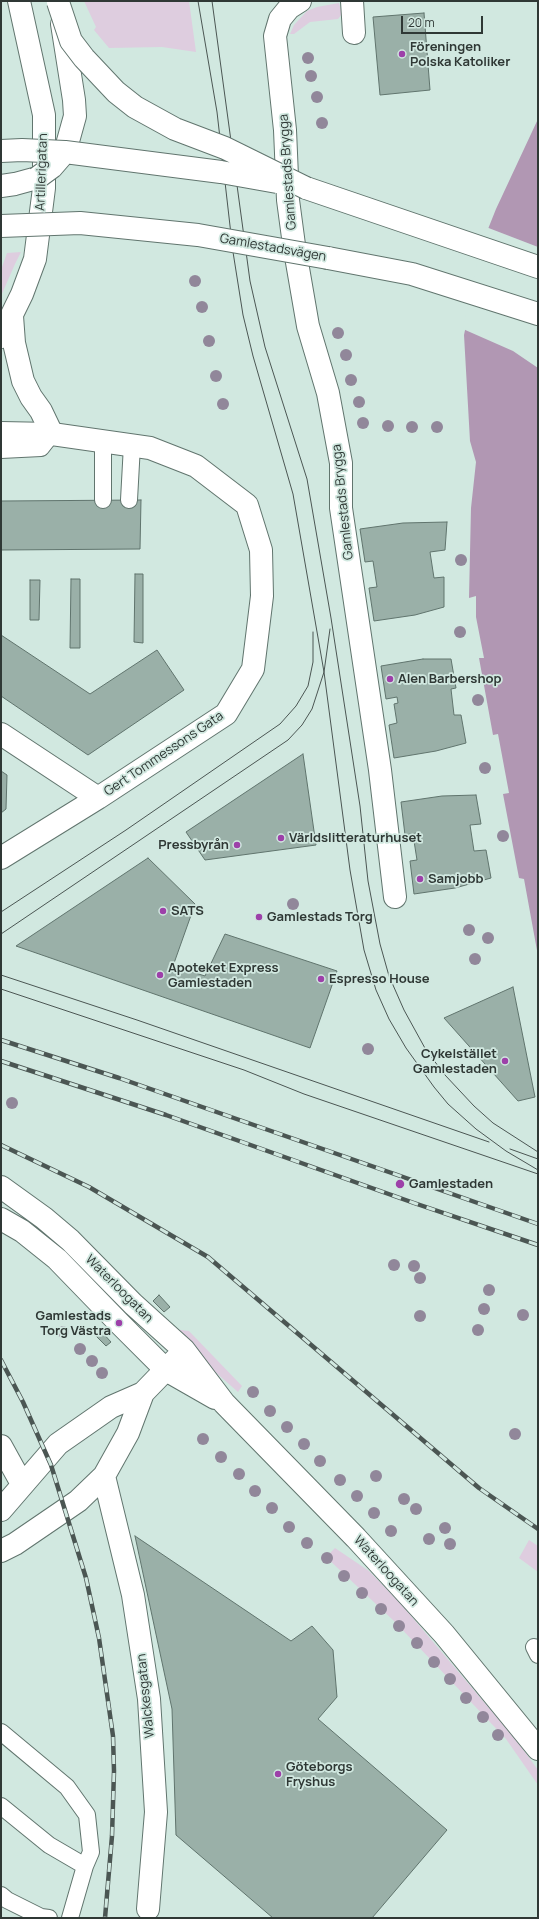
<!DOCTYPE html>
<meta charset="utf-8">
<style>
body{margin:0}
#map{position:relative;width:539px;height:1919px;overflow:hidden;background:#d1e8e0;font-family:Manrope,sans-serif}
canvas{display:block}
.frame{position:absolute;inset:0;border:2px solid #2f3835;pointer-events:none}
.scale{position:absolute;left:401px;top:16px;width:82px;height:18px;box-sizing:border-box;border:2px solid #2f3835;border-top:0;padding-left:5px;font-size:12px;line-height:14px;white-space:nowrap;color:#2f3835;-webkit-text-stroke:3px #d1e8e0;paint-order:stroke}
</style>
<div id="map">
<canvas width="539" height="1919"></canvas>
<div class="frame"></div>
<div class="scale">20 m</div>
</div>
<script>
const c = document.querySelector('canvas').getContext('2d');
c.lineJoin = 'round';
function fill(path, color) { c.fillStyle = color; c.fill(path, 'evenodd'); }
const shape = rows => new Path2D(rows.map(r => 'M' + r).join(''));
function strokePath(path, color, width, dash) { c.strokeStyle = color; c.lineWidth = width; c.lineCap = dash ? 'butt' : 'round'; c.setLineDash(dash || []); c.stroke(path); }
function drawText(font, color, halo, rows, align = 'center') {
  c.font = font + ' Manrope,sans-serif'; c.lineWidth = 3.5; c.setLineDash([]); c.textBaseline = 'middle'; c.strokeStyle = halo; c.fillStyle = color; for (const [text, x, y, turn = 0] of rows) {
    c.save(); c.translate(x, y); c.rotate((+turn || 0) * Math.PI / 180); c.textAlign = isNaN(turn) ? turn : align; if (halo) c.strokeText(text, 0, 0); c.fillText(text, 0, 0); c.restore();
  }
}
fill(shape([
 [84,1,189,1,196,52,162,47,109,48,94,30,96,27],
 [339,3,342,14,338,19,310,22,294,34,290,34,294,25,307,11,317,7],
 [21,252,15,264,1,296,1,270,7,253],
 [173,1329,189,1331,242,1386,238,1392,206,1364],
 [529,1540,538,1546,538,1572,519,1558],
 [335,1548,369,1571,401,1604,517,1741,538,1770,538,1785,506,1739,395,1622,326,1557]
]), '#decddf');
fill(shape([
 [538,119,538,956,524,879,519,878,503,794,509,793,498,734,493,735,479,658,484,658,476,617,476,596,469,598,471,508,476,462,470,441,464,335,484,239,496,209]
]), '#b197b3');
fill(shape([
 [486,227,538,247,538,368,513,351,463,329,482,239]
]), '#d1e8e0');
const building = shape([
 [424,13,430,90,380,95,373,17,424,13],
 [141,500,140,549,1,550,1,501,141,500],
 [447,522,445,550,430,552,434,578,444,577,444,607,415,615,374,621,369,588,377,587,373,561,365,562,360,529,403,523,447,522],
 [135,574,143,574,143,643,134,642,135,574],
 [71,579,80,579,80,648,70,648,71,579],
 [30,580,40,580,39,620,30,620,30,580],
 [1,635,90,694,157,650,184,690,88,755,1,696,1,635],
 [423,659,451,659,456,688,451,689,454,715,461,715,466,743,436,751,394,758,389,725,397,723,394,704,398,703,397,697,386,699,381,666,423,659],
 [303,754,316,845,205,860,186,832,303,754],
 [1,771,7,775,6,809,1,813,1,771],
 [476,795,481,824,470,825,474,851,486,850,491,878,455,888,414,894,410,861,417,860,414,841,418,839,417,833,405,835,401,802,442,796,476,795],
 [148,858,195,904,173,966,205,976,225,934,337,971,310,1048,16,946,148,858],
 [513,987,535,1097,518,1101,444,1018,513,987],
 [159,1295,170,1307,164,1312,153,1301,159,1295],
 [100,1330,111,1342,106,1346,95,1335,100,1330],
 [135,1536,291,1641,312,1626,333,1650,337,1697,318,1719,447,1830,372,1918,273,1918,176,1835,172,1709,135,1536]
]);
fill(building, '#9ab0a8');
strokePath(building, '#60746d', 1);
const service = shape([
 [103,441,103,500],
 [1,450,41,448,52,434],
 [129,500,132,445],
 [534,1647,538,1655],
 [1,1732,67,1787,87,1815,91,1852,85,1866,70,1918],
 [1,1806,49,1845,85,1866],
 [1,1895,7,1900,41,1917,49,1918]
]);
const minor = shape([
 [300,1,289,8,280,19,275,36,285,130,288,200,294,245,308,326,328,393,341,463,341,508,380,770,395,897],
 [352,1,354,33],
 [1,433,52,434,150,448,196,466,247,505,261,550,262,596,253,669,226,714,98,798,1,858],
 [1,734,98,798],
 [1,1187,44,1218,70,1240,133,1304,184,1350,224,1403,356,1538,444,1634,538,1749],
 [1,1219,22,1231,57,1259,119,1323,166,1370,215,1398],
 [1,1446,22,1484],
 [104,1476,133,1595,149,1699,156,1812,148,1909],
 [1,1510,58,1444,111,1407,143,1393],
 [1,1551,15,1544,78,1501,104,1476,128,1433,143,1393,176,1359]
]);
const secondary = shape([
 [62,24,74,100,75,116,65,152],
 [1,186,15,184,37,178],
 [306,188,538,267],
 [328,258,412,274,538,314],
 [12,316,14,343,23,381,31,397,41,411,52,434],
 [1,337,22,294,35,259,44,188,44,115,19,1]
]);
strokePath(service, '#61756e', 18);
strokePath(minor, '#61756e', 24);
strokePath(secondary, '#61756e', 24);
strokePath(service, '#fff', 16);
strokePath(minor, '#fff', 22);
strokePath(secondary, '#fff', 22);
strokePath(shape([
 [198,1,217,112,233,252,243,315,253,356,293,494,324,672,350,870,364,950,376,990,389,1019,406,1048,434,1087,448,1104,476,1129,506,1151,538,1170],
 [212,1,250,281,265,347,307,479,331,618,360,806,368,881,380,944,389,976,404,1010,426,1050,445,1075,474,1106,493,1123,538,1152],
 [1,912,126,830,280,724,296,706,308,686,313,662,313,632],
 [1,934,288,740,302,725,312,709,324,672,330,629],
 [1,975,137,1020,489,1142],
 [1,989,244,1070,304,1094,538,1174],
 [510,1149,538,1159]
]), '#4b5653', 1);
const rail = shape([
 [1,1040,119,1078,538,1224],
 [1,1061,166,1115,414,1203,538,1245],
 [1,1145,89,1187,208,1257,479,1488,538,1529],
 [1,1360,23,1402,51,1465,86,1578,99,1638,113,1736,114,1771,112,1836,105,1918]
]);
strokePath(rail, '#4b5653', 4.5);
strokePath(rail, '#d1e8e0', 3, [9]);
const secondaryBridge = shape([
 [58,2,71,41,84,58,116,92,135,107,175,129,225,148,306,188],
 [1,151,22,150,65,152,221,172,277,182],
 [37,178,52,167,65,152],
 [1,226,80,223,198,235,328,258]
]);
strokePath(secondaryBridge, '#61756e', 24, []);
strokePath(secondaryBridge, '#fff', 22);
c.fillStyle = '#91879a';
for (const [x, y] of [
 [308,58],
 [311,76],
 [317,97],
 [322,123],
 [195,281],
 [202,307],
 [338,333],
 [209,341],
 [346,355],
 [216,376],
 [351,380],
 [359,402],
 [223,404],
 [363,423],
 [388,426],
 [412,427],
 [437,427],
 [461,560],
 [460,632],
 [478,700],
 [485,768],
 [503,836],
 [293,904],
 [469,930],
 [488,938],
 [475,959],
 [368,1049],
 [12,1103],
 [394,1265],
 [414,1266],
 [420,1278],
 [489,1290],
 [484,1309],
 [523,1315],
 [420,1316],
 [478,1330],
 [63,1332],
 [80,1349],
 [92,1361],
 [102,1373],
 [253,1392],
 [270,1411],
 [287,1427],
 [515,1434],
 [203,1439],
 [304,1444],
 [221,1457],
 [320,1461],
 [239,1474],
 [376,1476],
 [340,1480],
 [255,1491],
 [357,1496],
 [404,1499],
 [272,1508],
 [416,1509],
 [374,1513],
 [289,1527],
 [445,1528],
 [391,1531],
 [429,1539],
 [307,1543],
 [450,1544],
 [327,1558],
 [344,1576],
 [362,1593],
 [381,1609],
 [399,1626],
 [417,1643],
 [434,1662],
 [450,1679],
 [466,1698],
 [483,1717],
 [498,1735]
]) { c.beginPath(); c.arc(x, y, 6, 0, 2 * Math.PI); c.fill(); }
for (const [x, y, r, color] of [
 [402,54,4,"#9d40a9"],
 [390,679,4,"#9d40a9"],
 [281,838,4,"#9d40a9"],
 [237,845,4,"#9d40a9"],
 [420,879,4,"#9d40a9"],
 [163,911,4,"#9d40a9"],
 [259,917,4,"#9d40a9"],
 [160,975,4,"#9d40a9"],
 [321,979,4,"#9d40a9"],
 [505,1061,4,"#9d40a9"],
 [400,1184,5,"#9d40a9"],
 [119,1323,4,"#9d40a9"],
 [278,1774,4,"#9d40a9"]
]) { const dot = new Path2D(); dot.arc(x, y, r, 0, 2 * Math.PI); c.fillStyle = color; c.fill(dot); strokePath(dot, '#d1e8e0', 1.5); }
drawText('bold 13px', '#2f3835', '#d1e8e0', [
 ["Föreningen",410,47],
 ["Polska Katoliker",410,62],
 ["Alen Barbershop",398,679],
 ["Världslitteraturhuset",289,838],
 ["Pressbyrån",229,845,"right"],
 ["Samjobb",428,879],
 ["SATS",171,911],
 ["Gamlestads Torg",267,917],
 ["Apoteket Express",168,968],
 ["Gamlestaden",168,983],
 ["Espresso House",329,979],
 ["Cykelstället",497,1054,"right"],
 ["Gamlestaden",497,1069,"right"],
 ["Gamlestaden",409,1184],
 ["Gamlestads",111,1316,"right"],
 ["Torg Västra",111,1331,"right"],
 ["Göteborgs",286,1767],
 ["Fryshus",286,1782]
], 'left');
drawText('13px', '#2f3835', '#d1e8e0', [
 ["Artillerigatan",42,172,-88],
 ["Gamlestads Brygga",288,172,-94],
 ["Gamlestadsvägen",273,248,10],
 ["Gamlestads Brygga",343,502,-96],
 ["Gert Tommessons Gata",164,754,-34],
 ["Waterloogatan",119,1289,45],
 ["Waterloogatan",386,1571,48],
 ["Walckesgatan",146,1696,-96]
]);
</script>
